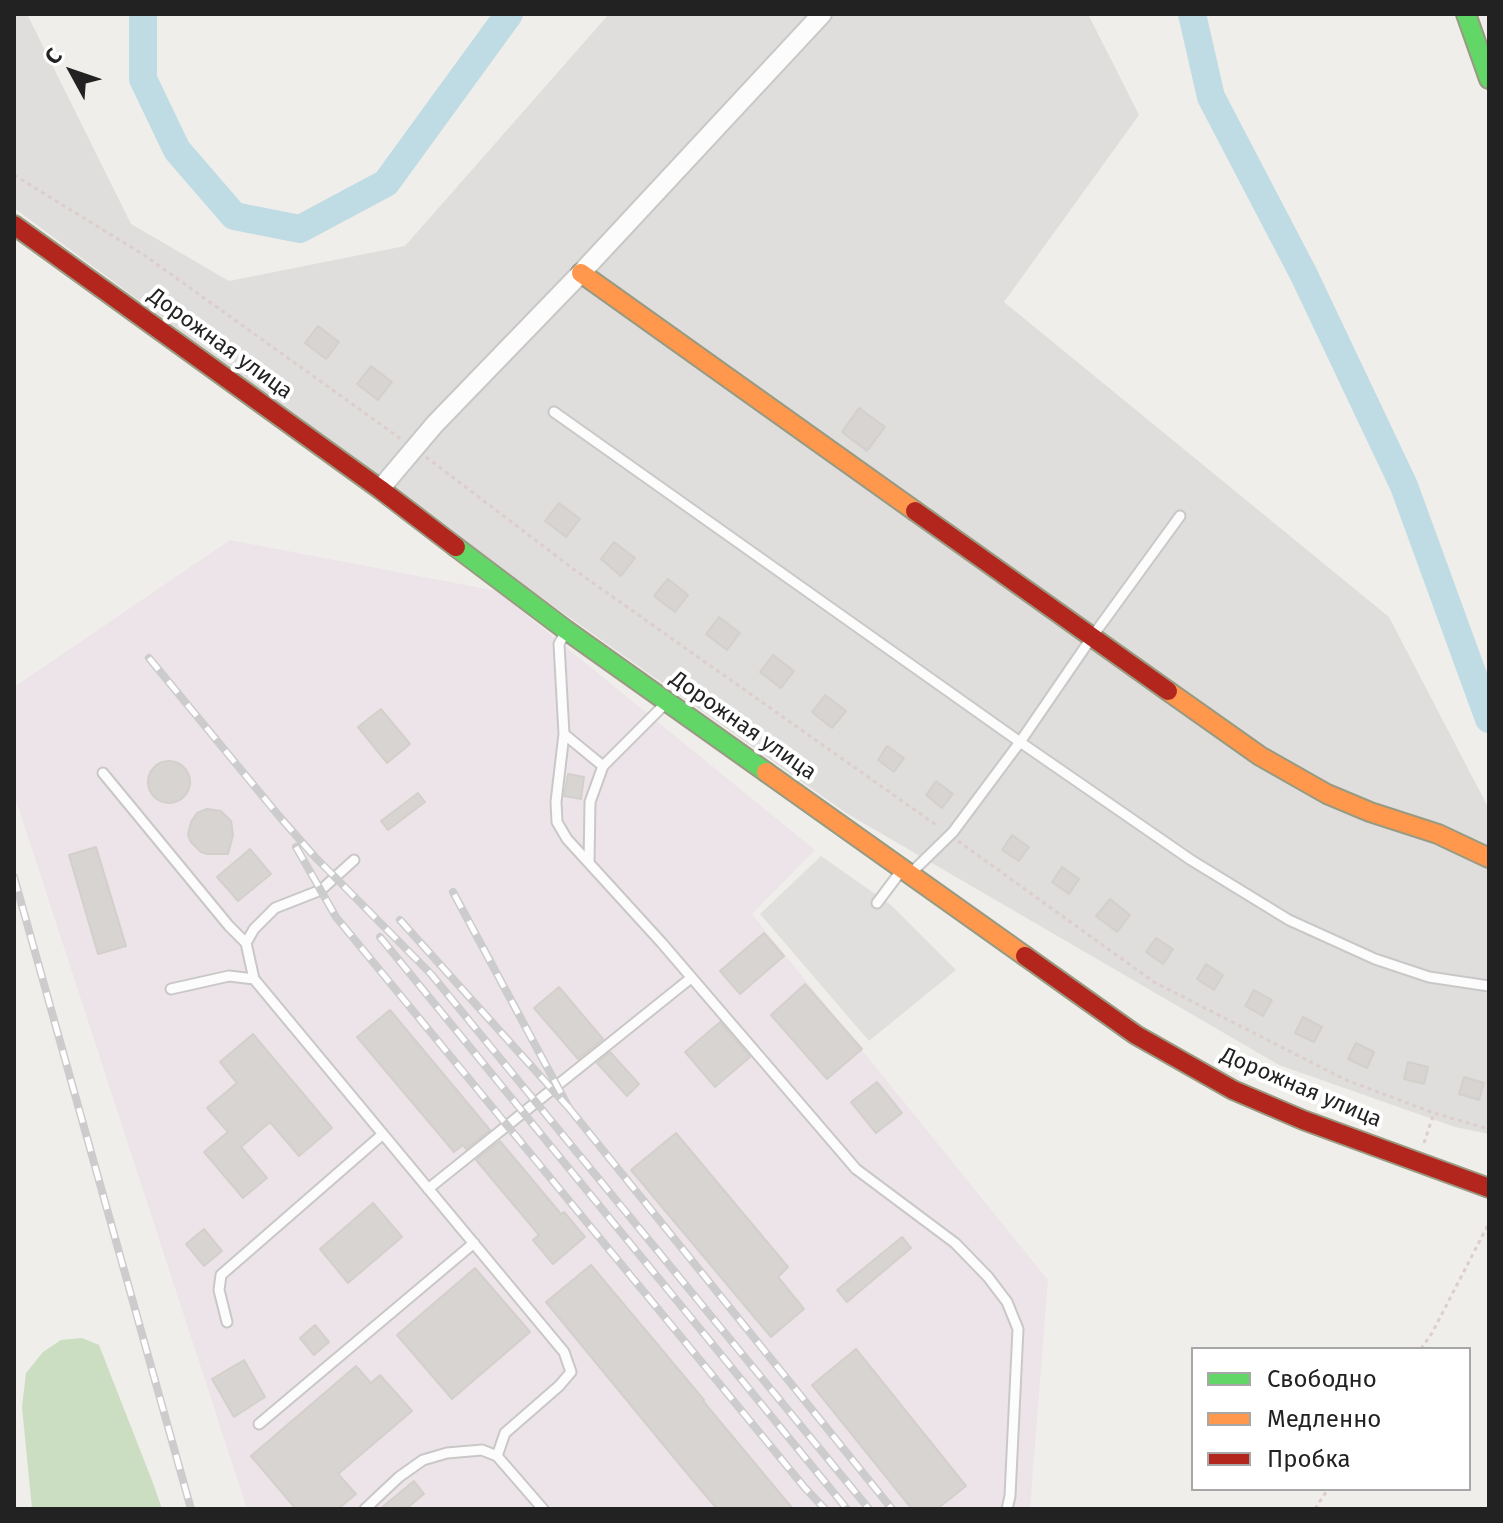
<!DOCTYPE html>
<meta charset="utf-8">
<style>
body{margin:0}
#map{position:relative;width:1503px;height:1523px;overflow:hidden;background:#f0eeeb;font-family:"Fira Sans",sans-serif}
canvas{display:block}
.frame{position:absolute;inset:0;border:16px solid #222;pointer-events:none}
.legend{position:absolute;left:1191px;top:1347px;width:280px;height:144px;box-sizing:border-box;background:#fff;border:2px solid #a7a7a7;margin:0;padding:10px 14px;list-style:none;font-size:24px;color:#222}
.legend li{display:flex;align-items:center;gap:16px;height:40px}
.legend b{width:40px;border:2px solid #a7a7a7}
.north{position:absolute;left:32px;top:32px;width:80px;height:80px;-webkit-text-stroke:6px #fff;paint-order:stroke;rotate:310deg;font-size:22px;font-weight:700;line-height:32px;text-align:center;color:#222}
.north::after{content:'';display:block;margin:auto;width:28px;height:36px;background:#222;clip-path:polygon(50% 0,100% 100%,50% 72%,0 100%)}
</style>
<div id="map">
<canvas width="1503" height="1523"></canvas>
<div class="frame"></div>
<ul class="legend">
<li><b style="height:10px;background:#63d668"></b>Свободно</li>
<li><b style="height:10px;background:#ff974d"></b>Медленно</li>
<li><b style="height:10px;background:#b3261e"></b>Пробка</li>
</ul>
<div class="north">С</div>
</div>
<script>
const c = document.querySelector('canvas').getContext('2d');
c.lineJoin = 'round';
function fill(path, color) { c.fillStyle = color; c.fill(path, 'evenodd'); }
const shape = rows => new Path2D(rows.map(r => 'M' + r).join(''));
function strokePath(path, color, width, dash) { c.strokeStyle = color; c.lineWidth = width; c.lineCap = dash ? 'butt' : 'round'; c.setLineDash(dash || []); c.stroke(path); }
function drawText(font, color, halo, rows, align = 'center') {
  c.font = font + ' "Fira Sans",sans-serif'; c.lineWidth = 8; c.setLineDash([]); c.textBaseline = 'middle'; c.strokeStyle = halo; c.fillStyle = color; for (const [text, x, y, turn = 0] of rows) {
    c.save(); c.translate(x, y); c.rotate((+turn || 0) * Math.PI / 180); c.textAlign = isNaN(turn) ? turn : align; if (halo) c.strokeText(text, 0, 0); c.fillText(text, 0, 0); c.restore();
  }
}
fill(shape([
 [14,14,27,14,131,224,229,281,405,246,609,14,1088,14,1139,115,1004,302,1389,617,1489,809,1489,1134,1455,1127,1279,1065,846,813,518,581,14,208]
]), '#dfdedc');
fill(shape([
 [230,540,497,591,815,850,752,914,1048,1280,1030,1509,247,1509,14,794,14,687]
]), '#ede4e9');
fill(shape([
 [82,1338,99,1345,153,1483,162,1509,32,1509,22,1407,26,1373,43,1352,61,1340]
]), '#cbdec1');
fill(shape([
 [821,856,891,905,956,970,869,1041,760,914]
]), '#e0dfde');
strokePath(shape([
 [143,14,143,79,177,150,234,216,300,229,386,183,509,14],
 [1192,14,1211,97,1304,275,1404,486,1489,719]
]), '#bfdbe3', 28);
const building = shape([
 [318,326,339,342,326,359,305,343,318,326],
 [371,366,392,382,378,400,357,384,371,366],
 [859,408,885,427,867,451,842,432,859,408],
 [559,503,580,519,566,537,545,521,559,503],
 [614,542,635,558,621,576,601,559,614,542],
 [668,579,688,595,675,612,654,596,668,579],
 [719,617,740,633,727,650,706,634,719,617],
 [773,655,794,671,781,688,760,672,773,655],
 [825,695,846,711,832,728,812,712,825,695],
 [381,709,410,744,387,763,358,727,381,709],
 [887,746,904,758,894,772,878,760,887,746],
 '148 782a21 21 0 1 1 42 0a21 21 0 1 1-42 0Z',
 [568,774,584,777,581,799,564,796,568,774],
 [936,781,953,794,942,808,926,795,936,781],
 [418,793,425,802,388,830,381,821,418,793],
 [207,809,221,811,231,821,233,835,228,854,207,854,201,852,191,842,188,835,191,822,197,813,207,809],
 [1012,835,1029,847,1019,861,1002,850,1012,835],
 [96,847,126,946,98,954,69,855,96,847],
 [250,849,271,874,238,901,217,877,250,849],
 [1062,867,1079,879,1069,894,1052,882,1062,867],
 [1110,899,1130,915,1117,932,1096,916,1110,899],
 [764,933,784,956,740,994,720,971,764,933],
 [1156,938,1173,949,1163,964,1146,952,1156,938],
 [1206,964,1223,975,1214,990,1197,979,1206,964],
 [805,984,862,1049,827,1079,771,1015,805,984],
 [559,987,603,1039,578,1059,534,1008,559,987],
 [1254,990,1272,1000,1263,1016,1245,1006,1254,990],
 [390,1010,490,1130,466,1149,463,1145,454,1152,357,1037,390,1010],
 [1303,1017,1322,1027,1314,1042,1295,1033,1303,1017],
 [720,1022,750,1057,715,1087,685,1052,720,1022],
 [253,1034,332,1128,299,1156,270,1122,241,1147,267,1178,243,1198,204,1152,228,1132,207,1108,237,1083,220,1062,253,1034],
 [1356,1043,1374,1052,1367,1068,1348,1059,1356,1043],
 [610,1052,639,1084,627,1096,597,1063,610,1052],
 [1408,1062,1428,1067,1424,1084,1404,1079,1408,1062],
 [1464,1077,1484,1083,1479,1100,1459,1094,1464,1077],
 [877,1082,902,1113,876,1133,851,1102,877,1082],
 [676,1133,788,1267,778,1277,804,1309,771,1337,631,1170,676,1133],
 [500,1141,561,1214,564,1212,585,1237,553,1264,533,1240,539,1235,476,1160,500,1141],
 [373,1203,402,1237,348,1283,320,1249,373,1203],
 [204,1229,222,1251,204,1266,186,1244,204,1229],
 [902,1237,911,1248,847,1302,837,1290,902,1237],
 [591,1265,704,1400,703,1401,793,1509,717,1509,671,1454,546,1302,591,1265],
 [475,1268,530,1332,452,1399,397,1335,475,1268],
 [315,1325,329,1342,314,1355,300,1338,315,1325],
 [856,1349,966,1486,937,1509,912,1509,812,1385,856,1349],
 [244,1360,265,1397,234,1417,212,1379,244,1360],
 [356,1366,371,1383,380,1375,412,1411,338,1474,356,1494,338,1509,296,1509,251,1456,356,1366],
 [414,1481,424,1494,406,1509,380,1509,414,1481]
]);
fill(building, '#d7d4d2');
strokePath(building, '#d3d0cc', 2);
const lane = shape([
 [554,412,1020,742,1191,860,1289,920,1375,959,1429,977,1489,986],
 [565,633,559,644,564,734,603,766,666,703],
 [564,734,556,802,557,822,567,839,661,942,856,1169,955,1243,988,1277,1007,1302,1018,1329,1010,1496,1007,1509],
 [103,773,229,926,246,943],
 [354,860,321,890,275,908,254,929,246,943,254,979,564,1352,571,1372,559,1386,505,1433,497,1456],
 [589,863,590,802,603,766],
 [913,871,953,832,1020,742,1092,637,1180,516],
 [877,903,901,871],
 [171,989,229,976,254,979],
 [428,1189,691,978],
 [227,1322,219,1290,221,1275,383,1134],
 [259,1424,474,1243],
 [365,1509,399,1477,423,1460,447,1453,482,1450,497,1456,543,1509]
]);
const street = shape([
 [380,489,435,424,581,273,822,14]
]);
const fast = shape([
 [1466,14,1489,79],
 [456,547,566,630,766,772]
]);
const slow = shape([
 [581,273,915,511],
 [1168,691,1260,756,1327,794,1370,812,1438,834,1489,858],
 [766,772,1025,956]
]);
const jam = shape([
 [14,225,380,489,456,547],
 [915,511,1168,691],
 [1025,956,1136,1035,1233,1090,1303,1120,1489,1188]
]);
strokePath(lane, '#c9c8c7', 13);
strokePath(street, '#c9c8c7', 22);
strokePath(fast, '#999a82', 22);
strokePath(slow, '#999a82', 22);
strokePath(jam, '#999a82', 22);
strokePath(shape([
 [14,175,144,255,401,439],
 [426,457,576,571,939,827],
 [958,841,1154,982,1346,1080,1434,1113,1489,1129],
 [1424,1143,1434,1113],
 [1421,1349,1432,1333,1489,1223],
 [1315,1509,1328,1489]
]), '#dccecd', 3, [4, 4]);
strokePath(lane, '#fdfcfc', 9);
strokePath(street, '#fdfcfc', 18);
strokePath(fast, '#63d668', 18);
strokePath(slow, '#ff974d', 18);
strokePath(jam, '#b3261e', 18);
const rail = shape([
 [149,658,279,816,315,857,431,974,869,1509],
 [296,847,336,917,805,1488,825,1509],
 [14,877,191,1509],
 [400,920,569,1108,453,892],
 [380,937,847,1509],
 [569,1108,892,1509]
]);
strokePath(rail, '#ccc', 8);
strokePath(rail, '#fff', 5, [15]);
drawText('22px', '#222', '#fff', [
 ["Дорожная улица",220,344,36],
 ["Дорожная улица",743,726,35],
 ["Дорожная улица",1301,1088,23]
]);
</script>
